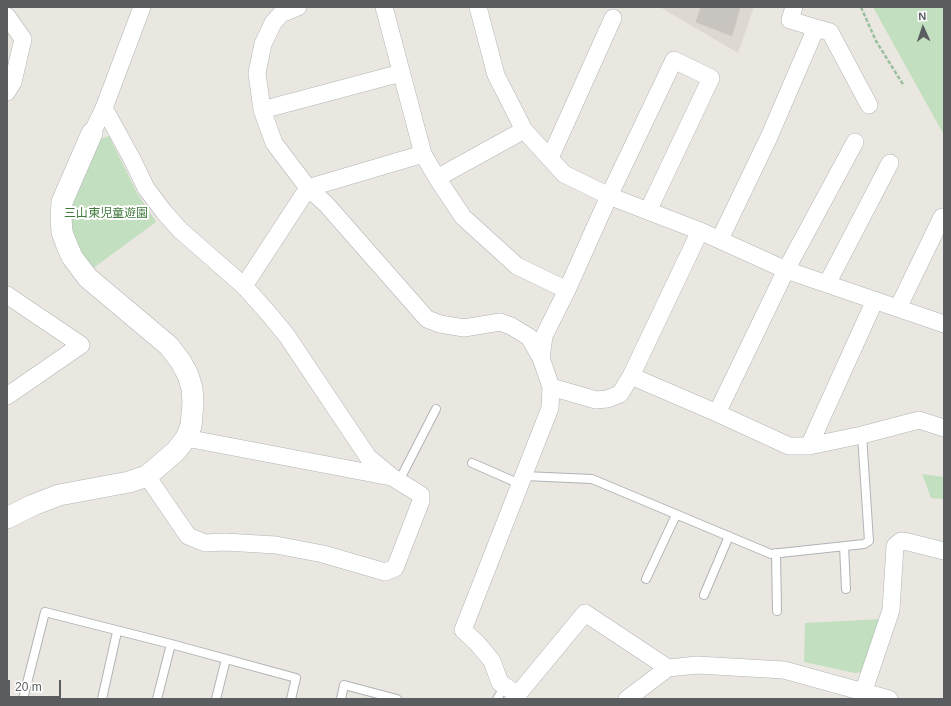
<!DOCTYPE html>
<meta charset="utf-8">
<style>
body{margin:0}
#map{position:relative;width:951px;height:706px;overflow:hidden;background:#eae7e0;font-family:Arial,sans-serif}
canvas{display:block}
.frame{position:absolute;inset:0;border:8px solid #595d5f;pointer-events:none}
.north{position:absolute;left:903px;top:8px;width:40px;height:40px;-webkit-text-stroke:3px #fff;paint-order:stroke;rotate:357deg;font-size:11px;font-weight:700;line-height:16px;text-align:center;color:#595d5f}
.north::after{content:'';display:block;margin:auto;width:14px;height:18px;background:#595d5f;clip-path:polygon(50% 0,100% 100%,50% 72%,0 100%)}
.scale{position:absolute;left:8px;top:680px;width:53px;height:18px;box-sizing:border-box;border:2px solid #595d5f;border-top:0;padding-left:5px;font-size:12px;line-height:14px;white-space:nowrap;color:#595d5f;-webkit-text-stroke:3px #fff;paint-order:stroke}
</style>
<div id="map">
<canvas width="951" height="706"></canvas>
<div class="frame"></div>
<div class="north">N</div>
<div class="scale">20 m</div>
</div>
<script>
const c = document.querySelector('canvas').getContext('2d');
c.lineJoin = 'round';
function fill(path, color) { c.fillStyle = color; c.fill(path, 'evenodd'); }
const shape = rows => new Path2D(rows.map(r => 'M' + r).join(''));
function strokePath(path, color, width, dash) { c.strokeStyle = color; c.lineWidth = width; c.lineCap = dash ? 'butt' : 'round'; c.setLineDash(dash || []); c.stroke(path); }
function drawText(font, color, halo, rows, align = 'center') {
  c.font = font + ' Arial,"Noto Sans JP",sans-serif'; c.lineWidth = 4; c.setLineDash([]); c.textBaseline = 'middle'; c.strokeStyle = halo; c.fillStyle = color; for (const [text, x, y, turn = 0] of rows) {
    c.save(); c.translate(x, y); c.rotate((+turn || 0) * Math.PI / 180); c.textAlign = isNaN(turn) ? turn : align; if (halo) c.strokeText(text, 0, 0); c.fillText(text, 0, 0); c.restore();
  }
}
fill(shape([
 [660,7,754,7,738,53]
]), '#ddd8d2');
fill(shape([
 [873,7,944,7,944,135,914,81],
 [109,136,137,193,156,222,92,269,73,240,70,207,96,141],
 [922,474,944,477,944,499,931,498],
 [883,619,862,672,855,673,804,662,805,623]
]), '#c2dfbf');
const building = shape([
 [701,7,740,7,732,36,696,22,701,7]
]);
fill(building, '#c8c4bf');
strokePath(building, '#cec8bf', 1);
const service = shape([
 [472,463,520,484],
 [524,476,592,479,771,554,864,544,869,541,862,435],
 [399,481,436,409],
 [844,546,846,589],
 [776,553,777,611],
 [646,579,676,515],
 [704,595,729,536],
 [23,699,45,612,171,644,296,678,291,699],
 [102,699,117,632],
 [157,699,171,644],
 [216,699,226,659],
 [341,699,344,685,397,699],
 [497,699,505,686]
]);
const minor = shape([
 [298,7,281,14,273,23,263,44,257,73,262,110,274,143,308,188,326,204,427,319,440,324,464,328,500,322,511,326,529,337,541,358],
 [384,7,423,154,437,178,463,217,517,266,567,290],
 [478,7,496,75,524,130,564,174,609,196,700,231,786,270,944,324],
 [7,16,23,39,13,82,7,92],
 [816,28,830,32,869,105],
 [104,108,132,159,146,188,164,212,180,230,244,286,269,314,287,336,368,457,392,477,421,495,421,501,395,568,385,572,323,554,276,545,225,542,205,543,188,536,147,476],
 [262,110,401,73],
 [92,133,104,108,142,7],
 [550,158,613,18],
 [437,178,524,130],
 [720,239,769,137,816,28,790,20,794,7],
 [827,284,890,163],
 [244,286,308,188,423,154],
 [7,295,81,345,7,396],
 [898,308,942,217],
 [631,376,717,413,789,446,809,446,862,435,919,420,944,428],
 [551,387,596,400,607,399,620,394,631,376,700,231],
 [717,413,786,270,855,142],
 [186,438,391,477],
 [809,446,875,300],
 [863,693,891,610,895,546,901,541,908,542,944,551],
 [517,694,500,683,492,661,477,643,463,630,550,408,551,387,541,358,544,336,567,290,609,196,674,60,711,78,648,211],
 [514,699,585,613,668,668],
 [627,699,668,668,697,665,784,670,889,699]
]);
const tertiary = shape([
 [7,518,33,505,59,495,129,482,147,476,176,451,186,438,191,426,193,403,192,388,188,375,181,362,169,346,88,278,72,257,66,243,62,232,61,218,62,202,92,133]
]);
strokePath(service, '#b1b3b7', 10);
strokePath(minor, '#b1b3b7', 18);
strokePath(tertiary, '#b1b3b7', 22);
strokePath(shape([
 [861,7,876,41,904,86]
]), '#9ac0a0', 2.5, [4, 2]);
strokePath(service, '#fff', 8);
strokePath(minor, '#fff', 17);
strokePath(tertiary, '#fff', 21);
drawText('12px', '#407b3c', '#fff', [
 ["三山東児童遊園",106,214]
]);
</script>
